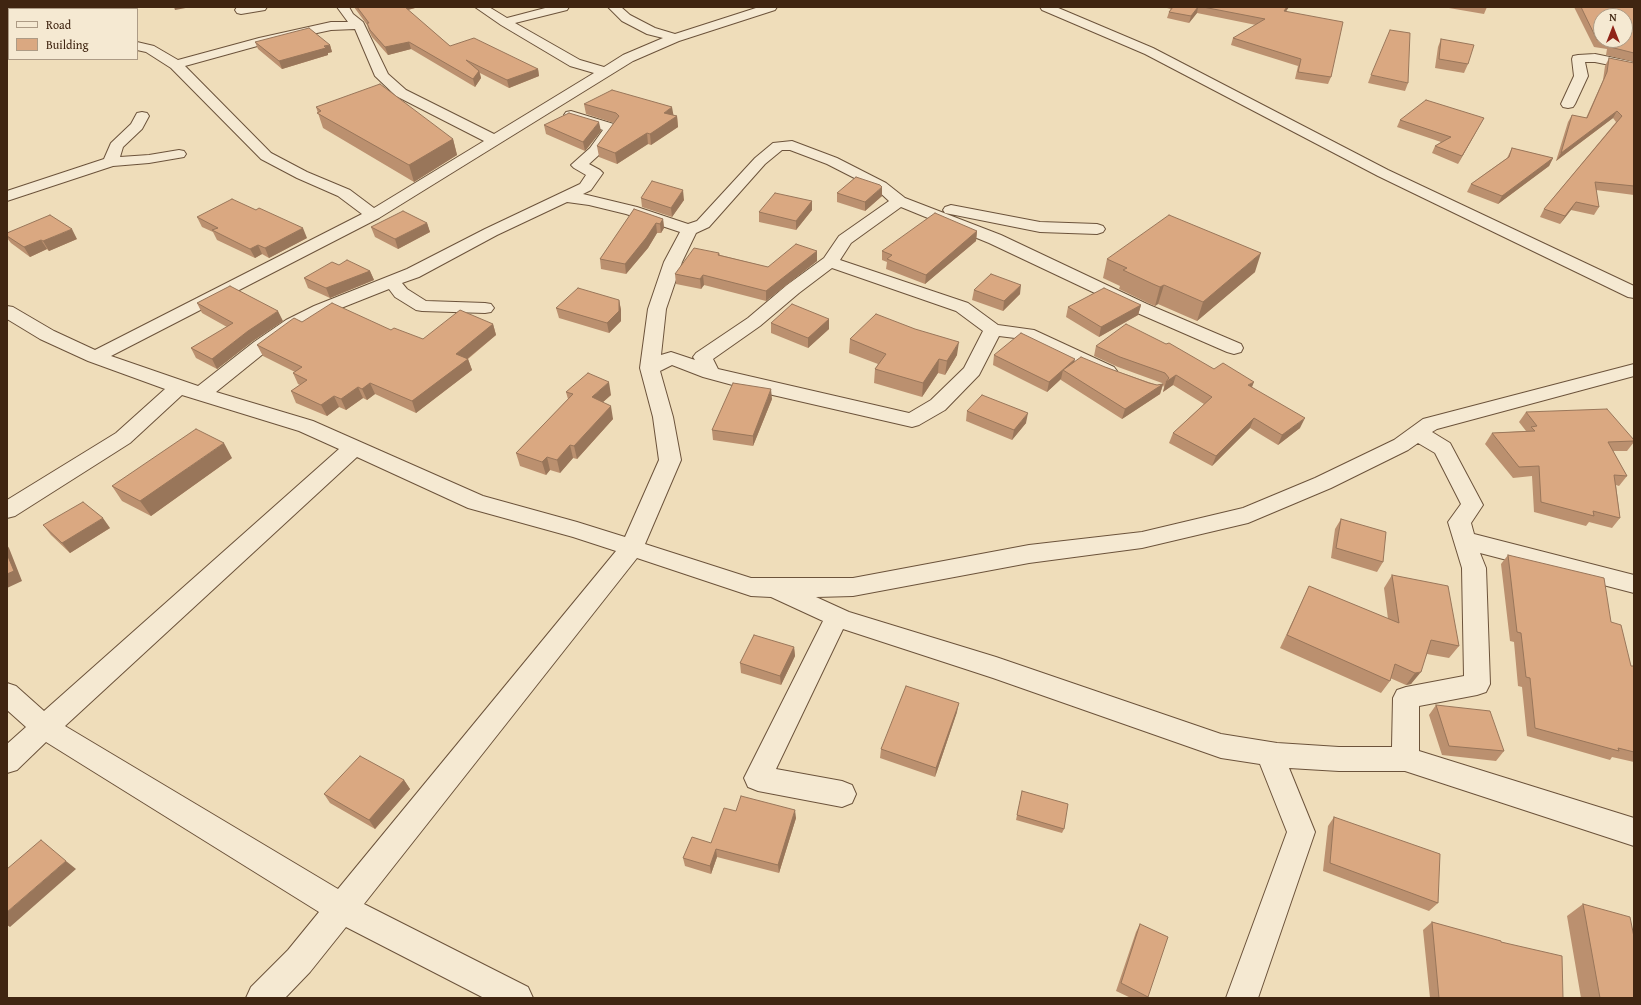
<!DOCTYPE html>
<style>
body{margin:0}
#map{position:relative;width:1641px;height:1005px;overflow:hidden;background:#efddba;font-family:"Gentium Book Plus",serif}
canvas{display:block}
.frame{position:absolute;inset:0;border:8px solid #402511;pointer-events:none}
.legend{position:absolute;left:8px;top:8px;width:130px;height:52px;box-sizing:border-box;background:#f5e9d2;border:1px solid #ad9b85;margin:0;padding:5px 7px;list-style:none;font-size:12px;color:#402511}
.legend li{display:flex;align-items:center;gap:8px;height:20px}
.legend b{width:20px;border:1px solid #ad9b85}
.north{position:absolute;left:1593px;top:8px;width:40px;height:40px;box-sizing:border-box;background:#f5e9d2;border:1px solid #ad9b85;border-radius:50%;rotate:0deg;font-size:11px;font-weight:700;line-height:16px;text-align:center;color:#402511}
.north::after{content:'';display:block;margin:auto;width:14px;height:18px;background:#8f2418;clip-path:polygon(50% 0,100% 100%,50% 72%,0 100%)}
</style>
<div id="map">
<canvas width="1641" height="1005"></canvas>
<div class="frame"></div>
<ul class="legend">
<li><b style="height:5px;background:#f5e9d2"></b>Road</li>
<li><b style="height:11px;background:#daa881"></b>Building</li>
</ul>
<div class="north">N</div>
</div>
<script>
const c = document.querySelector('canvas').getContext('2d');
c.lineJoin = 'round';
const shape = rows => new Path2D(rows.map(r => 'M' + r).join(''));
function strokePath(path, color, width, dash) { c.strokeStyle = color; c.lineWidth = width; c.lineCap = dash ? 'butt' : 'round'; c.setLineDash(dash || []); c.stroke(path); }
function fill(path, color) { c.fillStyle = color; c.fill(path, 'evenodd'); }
const minor = shape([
 [237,7,267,7,265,10,241,14,237,13,235,10,237,7],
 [337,7,349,7,353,14,363,22,388,74,406,90,494,134,594,73,570,66,501,25,475,7,489,7,507,18,549,7,569,7,567,10,515,23,580,60,604,67,623,55,663,38,647,34,622,21,608,7,621,7,630,15,655,28,675,34,759,7,777,7,775,10,679,41,633,61,379,218,111,356,198,386,254,342,286,320,314,306,407,269,485,229,580,184,586,175,574,168,571,165,590,148,603,130,566,118,564,115,566,112,571,111,617,125,619,128,600,154,589,164,600,170,603,173,591,190,583,194,637,207,688,224,697,221,755,158,773,143,792,141,837,158,886,183,905,198,1001,235,1147,304,1241,344,1243,348,1241,352,1234,354,1227,352,1135,312,989,243,901,207,851,243,840,260,968,303,998,325,1034,330,1114,367,1117,371,1114,375,1107,377,1100,375,1023,339,999,336,979,375,945,410,919,425,912,427,751,390,703,377,672,365,660,371,673,417,681,460,645,544,751,578,853,578,1029,545,1142,532,1243,508,1315,478,1394,440,1423,419,1634,364,1634,376,1437,429,1432,432,1450,443,1483,505,1471,523,1474,534,1634,575,1634,593,1480,553,1486,568,1490,684,1486,692,1477,695,1419,706,1419,751,1634,818,1634,846,1405,771,1339,771,1289,768,1315,832,1258,998,1226,998,1287,832,1260,764,1221,758,993,678,843,629,776,769,842,781,852,785,856,794,852,803,842,807,758,791,748,787,744,778,823,621,771,597,751,596,637,558,364,904,528,987,533,998,484,998,346,927,310,972,285,998,246,998,251,987,288,950,319,912,46,742,17,770,7,773,7,744,26,727,7,710,7,683,16,686,44,711,339,449,299,431,182,395,130,443,15,516,7,518,7,500,116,433,165,389,88,361,40,339,7,319,7,306,13,307,54,331,95,350,362,214,338,196,297,178,261,159,171,68,146,52,137,50,137,42,154,46,178,60,259,38,331,22,348,22,337,7],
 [355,29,375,76,396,96,484,141,374,208,350,190,307,172,271,153,185,66,261,45,331,30,355,29],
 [782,150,790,150,827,164,876,189,889,201,839,236,824,258,787,285,748,318,696,353,693,357,695,360,671,352,661,355,666,309,682,262,696,233,709,227,765,164,782,150],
 [567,202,589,205,626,214,680,232,664,262,648,309,640,368,653,417,659,460,625,537,577,522,483,496,313,421,216,392,268,350,298,328,326,314,389,289,395,297,416,310,422,311,485,313,491,312,494,308,491,304,485,303,426,301,407,289,402,283,419,277,497,235,567,202],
 [832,268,956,311,983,331,964,368,931,400,909,413,718,369,713,359,760,326,799,293,832,268],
 [1418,443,1435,453,1461,504,1448,522,1462,568,1464,676,1406,687,1397,690,1393,698,1392,747,1339,747,1277,743,1221,734,996,657,849,612,816,597,853,596,1029,563,1142,548,1248,523,1331,488,1408,450,1418,443],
 [357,457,468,508,573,537,616,551,338,889,65,726,357,457],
 [1040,7,1056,7,1153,48,1388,170,1634,286,1634,298,1628,297,1378,176,1145,54,1042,10,1040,7],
 [1595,54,1634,62,1634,70,1595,62,1585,62,1588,76,1575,104,1573,107,1568,108,1563,107,1561,104,1574,76,1572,59,1573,56,1578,55,1595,54],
 [142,112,147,113,149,116,142,129,123,147,120,157,149,155,179,150,184,151,186,154,184,157,149,163,113,166,7,201,7,191,104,159,111,143,131,124,137,113,142,112],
 [951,205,1040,222,1097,224,1103,226,1105,229,1103,232,1097,234,1040,232,945,213,943,210,945,207,951,205]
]);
strokePath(minor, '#6c533b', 2);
fill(minor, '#f5e9d2');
fill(shape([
 [354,7,415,7,415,8,408,10,450,46,538,69,539,76,509,88,480,73,481,78,475,87,411,49,388,55,372,37,369,31,367,25],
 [1163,7,1289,7,1286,11,1331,77,1328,84,1295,79,1298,66,1231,45,1233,38,1256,25,1197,13,1189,23,1167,18,1169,12,1171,9],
 [1443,7,1487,7,1484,14],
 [1574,7,1634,7,1634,62,1606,55,1607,49,1594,47],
 [1441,39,1468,64,1464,73,1435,68,1438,47],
 [255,42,330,45,332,52,328,53,328,55,282,69,258,49],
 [1609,58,1634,63,1634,195,1596,190,1599,207,1594,215,1571,210,1560,224,1540,217,1544,209,1616,122,1613,118,1556,161,1568,122,1572,115,1586,118,1603,80,1605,66],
 [1371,75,1408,83,1405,91,1368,83],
 [584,104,673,115,677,116,678,127,651,145,648,144,617,164,599,157,597,146,614,123,586,114],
 [316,107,453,139,457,155,414,182,323,128],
 [1484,118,1458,164,1432,153,1435,146,1441,142,1397,127,1400,120],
 [544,125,601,131,585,151,546,134],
 [1512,148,1553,158,1549,166,1498,204,1467,192,1471,184,1507,158],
 [837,193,882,196,865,211,837,202],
 [641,198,684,200,672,217,642,207],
 [812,201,812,210,796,230,759,222,759,212],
 [634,209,663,219,664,228,661,233,657,233,648,248,626,274,601,269,600,259],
 [197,217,307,238,269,258,262,254,255,258,217,240,213,232,202,227],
 [427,223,430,232,398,249,375,237,371,227],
 [977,231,976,241,925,284,886,269,887,262,882,260,882,251],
 [7,233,77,239,49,251,47,249,30,257,11,243,7,238],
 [817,251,817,261,766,301,704,285,701,289,676,284,675,274,719,253,720,255,768,267],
 [1107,259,1255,272,1197,321,1158,304,1155,306,1148,303,1119,289,1120,286,1103,278],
 [339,265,370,271,374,280,330,298,308,288,304,278],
 [974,290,1020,294,1003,311,972,300],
 [619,300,621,310,621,321,609,333,559,318,556,308],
 [197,303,283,321,253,341,217,369,196,358,191,348,227,327,202,313],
 [1141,305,1138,315,1099,337,1066,317,1068,307],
 [829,319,829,329,808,348,771,333,771,323],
 [302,322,423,339,493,324,496,335,468,359,472,370,416,413,375,394,367,400,363,398,346,410,339,407,327,416,296,403,291,391,300,385,298,384,293,373,295,372,263,356,257,345],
 [850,339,957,355,945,375,938,373,922,397,874,383,875,369,878,364,849,353],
 [1096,346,1214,369,1252,387,1300,428,1278,445,1250,428,1212,466,1169,443,1173,433,1204,404,1173,385,1163,392,1164,387,1163,385,1160,394,1122,419,1061,380,1061,379,1047,392,993,365,994,355,1075,362,1105,367,1157,385,1163,384,1162,383,1118,367,1094,356],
 [566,392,611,395,603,402,613,419,577,459,573,458,560,473,550,470,546,475,520,466,516,453,568,399],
 [772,399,753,446,713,440,712,430],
 [967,411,1026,423,1012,440,966,421],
 [1526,412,1634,440,1634,442,1627,451,1613,451,1627,476,1619,486,1616,485,1620,518,1612,528,1589,522,1586,526,1534,512,1532,476,1513,478,1485,444,1492,433,1526,431,1519,422],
 [232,458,151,516,122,501,112,486],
 [1341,519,1383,562,1377,572,1331,558,1335,529],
 [43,525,110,528,70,553,51,535],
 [1508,555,1611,622,1631,666,1634,666,1634,762,1612,757,1610,760,1527,736,1522,687,1518,686,1514,642,1510,641,1501,564],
 [1392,575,1459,646,1449,658,1427,654,1411,684,1406,685,1390,678,1390,681,1381,693,1280,648,1303,599,1309,586,1388,619,1384,588],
 [794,647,795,656,781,685,741,673,740,663],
 [1436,705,1504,751,1496,761,1442,755,1429,715],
 [957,712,935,777,880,758,881,749],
 [404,780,410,789,375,829,330,803,324,794],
 [1022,791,1064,829,1062,833,1016,820],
 [736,811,796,818,779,873,717,857,711,874,685,866,683,858,711,843],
 [1334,817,1438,903,1429,911,1323,871,1328,826],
 [1583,904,1634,998,1581,998,1567,916],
 [1432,922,1501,942,1563,998,1430,998,1423,930],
 [1140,924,1148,997,1147,998,1131,998,1116,991,1136,932]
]), '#bb906f');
fill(shape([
 [9,7,25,7,26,9,10,9],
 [92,7,125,7,125,9,81,9],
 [174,7,191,7,175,10],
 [402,7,415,7,415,8,403,11],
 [1198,7,1197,13,1189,23,1191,16],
 [1287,7,1289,7,1282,17,1284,11],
 [409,42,411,49,388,55,385,47],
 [330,45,332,52,328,53,328,55,282,69,279,61],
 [538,69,539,76,509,88,507,80],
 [479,71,481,78,475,87,473,79],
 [672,107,674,118,664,113],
 [1617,111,1613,118,1556,161,1561,153],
 [677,116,678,127,651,145,650,134],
 [1484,118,1480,125,1458,164,1462,156],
 [599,122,601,131,585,151,583,142],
 [647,133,648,144,617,164,615,153],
 [453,139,457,155,414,182,409,165],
 [1553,158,1549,166,1498,204,1502,196],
 [882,187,882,196,865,211,865,202],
 [683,190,684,200,672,217,671,208],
 [812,201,812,210,796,230,796,221],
 [1576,202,1571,210,1560,224,1565,216],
 [663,219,664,228,661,233,660,224],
 [427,223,430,232,398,249,395,239],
 [656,223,657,233,648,248,626,274,625,264],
 [303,228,307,238,269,258,265,248],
 [72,229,77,239,49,251,43,241],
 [977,231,976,241,925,284,926,275],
 [41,240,47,249,30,257,24,247],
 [258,245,262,254,255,258,250,249],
 [817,251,817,261,766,301,766,291],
 [1261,253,1255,272,1197,321,1203,302],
 [370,271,374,280,330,298,326,288],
 [703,275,704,285,701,289,700,279],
 [1021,285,1020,294,1003,311,1004,301],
 [1164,285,1158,304,1155,306,1160,287],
 [619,300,621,310,621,321,609,333,607,323],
 [1141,305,1138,315,1099,337,1101,327],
 [278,311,283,321,253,341,217,369,212,359,248,331],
 [829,319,829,329,808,348,808,338],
 [493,324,496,335,462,363,468,359,472,370,416,413,412,401,456,354],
 [959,342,957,355,945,375,947,361],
 [939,359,938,373,922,397,923,383],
 [1075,359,1073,369,1063,370,1061,379,1047,392,1049,382],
 [1176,375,1173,385,1163,392,1166,382],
 [609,382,611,395,594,410,592,397],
 [1254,382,1250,392,1248,385],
 [370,383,375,394,367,400,362,389],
 [1163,384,1160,394,1122,419,1125,409],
 [358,387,363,398,346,410,341,399],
 [771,389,772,399,753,446,753,436],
 [334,396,339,407,327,416,321,405],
 [611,406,613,419,577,459,574,446],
 [1028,413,1026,423,1012,440,1014,430],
 [1254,418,1250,428,1212,466,1216,456],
 [1305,418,1300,428,1278,445,1282,435],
 [224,443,232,458,151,516,140,501],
 [570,445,573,458,560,473,557,460],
 [547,457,550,470,546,475,542,462],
 [103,518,110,528,70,553,62,543],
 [7,545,9,548,22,581,7,588],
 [794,647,795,656,781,685,780,676],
 [1421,672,1411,684,1406,685,1415,673],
 [959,703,957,712,935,777,936,768],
 [404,780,410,789,375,829,369,820],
 [795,810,796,818,779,873,778,865],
 [716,849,717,857,711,874,710,866],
 [66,861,76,869,10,927,7,925,7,912]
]), '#99765a');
const building = shape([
 [22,7,92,7,81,9,23,9,22,7],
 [357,7,405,7,450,46,474,38,538,69,507,80,466,60,479,71,473,79,409,42,385,47,370,30,367,23,369,23,357,7],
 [1173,7,1198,7,1191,16,1169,12,1173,7],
 [1203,7,1287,7,1284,11,1343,22,1331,77,1298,72,1301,59,1233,38,1265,19,1203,7],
 [1581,7,1634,7,1634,53,1610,47,1610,41,1597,40,1581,7],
 [1601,16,1625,16,1625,40,1601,40,1601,16],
 [309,28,330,45,324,46,326,48,279,61,255,42,309,28],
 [1390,30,1410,33,1408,83,1371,75,1390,30],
 [1441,39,1474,45,1468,64,1439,59,1441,39],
 [1609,58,1634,63,1634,186,1595,182,1599,207,1576,202,1565,216,1544,209,1622,116,1617,111,1561,153,1572,115,1587,118,1607,72,1609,58],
 [380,84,453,139,409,165,317,113,321,111,316,107,380,84],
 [612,90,672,107,664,113,677,116,650,134,647,133,615,153,597,146,619,116,616,113,584,104,612,90],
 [1426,100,1484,118,1462,156,1435,146,1451,137,1400,120,1426,100],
 [569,113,599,122,583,142,544,125,569,113],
 [1512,148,1553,158,1502,196,1471,184,1509,157,1512,148],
 [856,177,880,185,882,187,865,202,837,193,856,177],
 [652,181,683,190,671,208,641,198,652,181],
 [775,193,812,201,796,221,759,212,775,193],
 [232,199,256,210,259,208,303,228,265,248,258,245,250,249,212,230,218,228,197,217,232,199],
 [634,209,663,219,660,224,656,223,646,238,625,264,600,259,634,209],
 [403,211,427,223,395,239,371,227,403,211],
 [935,213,977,231,926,275,887,259,892,255,882,251,935,213],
 [50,215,72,229,43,241,41,240,24,247,7,236,7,233,50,215],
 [1169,215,1261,253,1203,302,1164,285,1160,287,1153,284,1123,270,1127,268,1107,259,1169,215],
 [796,244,817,251,766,291,703,275,700,279,675,274,694,248,719,253,718,255,768,267,796,244],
 [347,260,370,271,326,288,304,278,332,262,339,265,347,260],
 [991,274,1021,285,1004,301,974,290,991,274],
 [230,286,278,311,248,331,212,359,191,348,233,323,197,303,230,286],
 [578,288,619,300,619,311,607,323,556,308,578,288],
 [1104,288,1141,305,1101,327,1068,307,1104,288],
 [332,303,391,330,394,328,423,339,460,310,493,324,456,354,468,359,412,401,370,383,362,389,358,387,341,399,334,396,321,405,291,391,307,380,293,373,302,367,257,345,294,318,302,322,332,303],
 [792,304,829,319,808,338,771,323,792,304],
 [876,314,915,329,959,342,947,361,939,359,923,383,875,369,886,354,850,339,876,314],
 [1126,324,1166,344,1169,343,1214,369,1223,363,1254,382,1248,385,1305,418,1282,435,1254,418,1216,456,1173,433,1212,397,1176,375,1166,382,1169,378,1165,373,1120,357,1096,346,1126,324],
 [1021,333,1075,359,1049,382,994,355,1021,333],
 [1081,357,1105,367,1149,383,1157,385,1163,384,1125,409,1063,370,1081,357],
 [588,373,609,382,592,397,611,406,574,446,570,445,557,460,547,457,542,462,516,453,573,394,566,392,588,373],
 [733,383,771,389,753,436,712,430,733,383],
 [982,395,1028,413,1014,430,967,411,982,395],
 [1607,409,1634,440,1634,441,1608,442,1627,476,1614,475,1620,518,1593,511,1594,516,1541,502,1539,466,1519,467,1492,433,1535,431,1531,427,1537,426,1526,412,1607,409],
 [196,429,224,443,140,501,112,486,196,429],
 [83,502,103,518,62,543,43,525,83,502],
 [1341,519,1386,532,1383,562,1336,548,1341,519],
 [7,554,14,571,7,574,7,554],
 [1508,555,1604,578,1611,622,1621,625,1631,666,1634,666,1634,752,1618,748,1619,751,1535,728,1530,678,1526,677,1521,633,1517,632,1508,555],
 [1392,575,1448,586,1459,646,1431,640,1421,672,1415,673,1395,664,1390,681,1287,635,1309,586,1399,623,1392,575],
 [754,635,794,647,780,676,740,663,754,635],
 [906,686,959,703,936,768,881,749,906,686],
 [1436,705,1490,711,1504,751,1449,746,1436,705],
 [360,756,404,780,369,820,324,794,360,756],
 [1022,791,1068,804,1064,829,1017,815,1022,791],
 [741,796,795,810,778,865,716,849,710,866,683,858,692,837,711,843,724,808,736,811,741,796],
 [1334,817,1440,854,1438,903,1330,863,1334,817],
 [41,840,66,861,7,912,7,869,41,840],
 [1583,904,1630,917,1634,937,1634,998,1600,998,1583,904],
 [1432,922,1501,941,1501,942,1562,956,1563,998,1439,998,1432,922],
 [1140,924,1168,937,1148,997,1121,983,1140,924]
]);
fill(building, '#daa881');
strokePath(building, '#99765a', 1);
</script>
